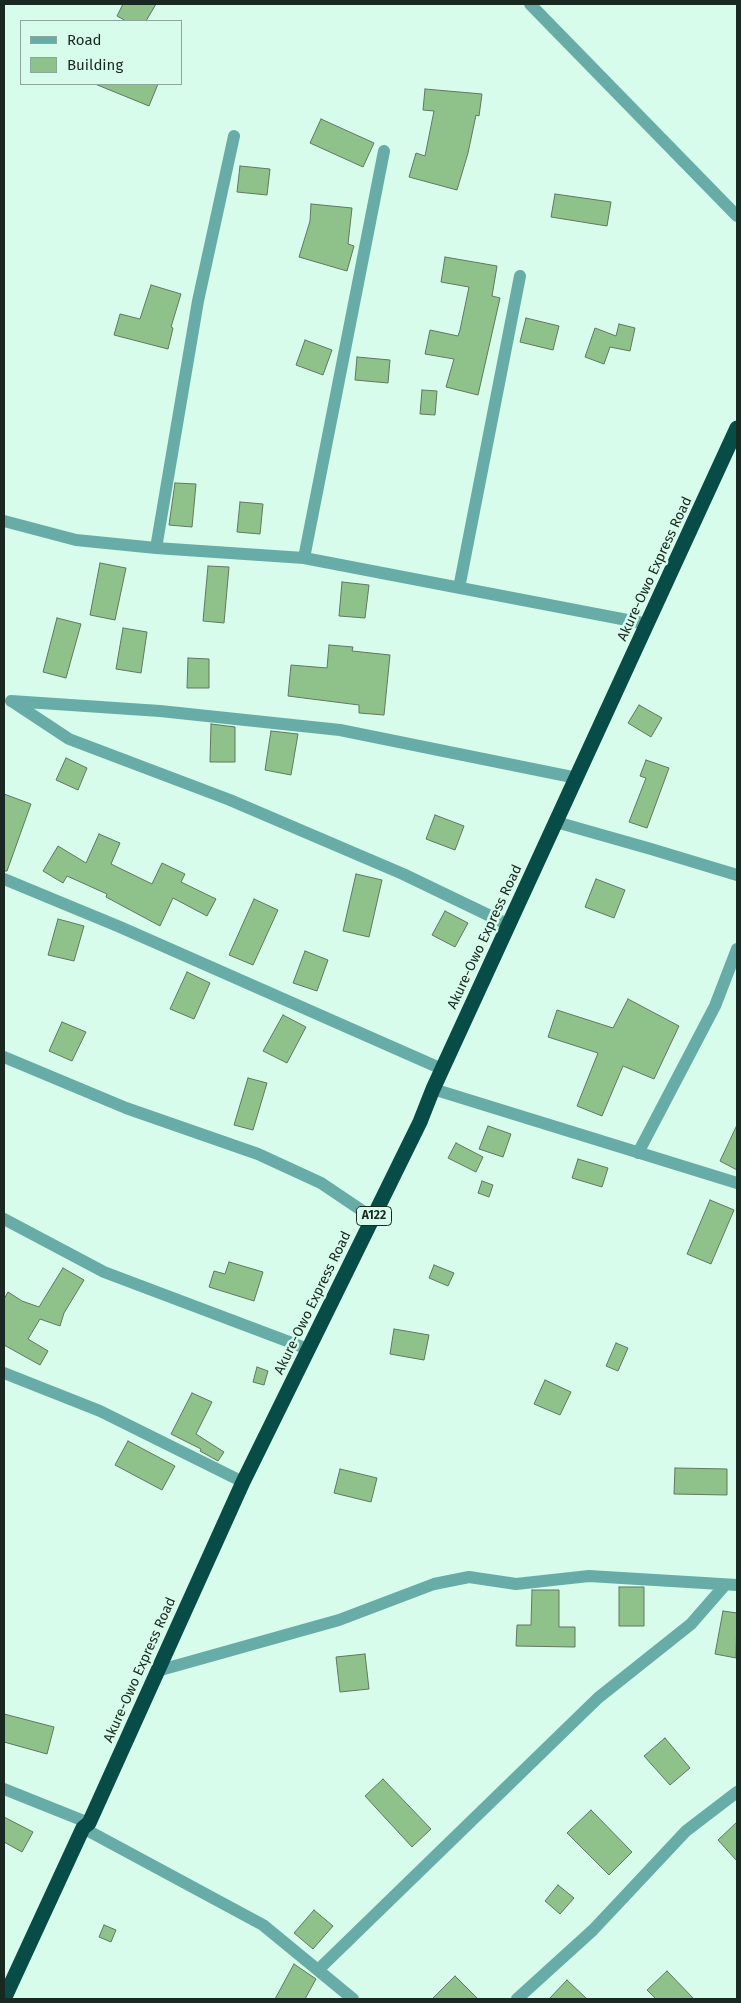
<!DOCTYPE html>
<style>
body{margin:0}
#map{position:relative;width:741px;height:2003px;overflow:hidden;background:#d7fceb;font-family:"Fira Sans",sans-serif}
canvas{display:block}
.frame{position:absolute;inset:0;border:5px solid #1a2822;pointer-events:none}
.legend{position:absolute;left:20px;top:20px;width:162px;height:65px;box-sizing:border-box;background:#d7fceb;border:1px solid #8ba79b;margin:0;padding:6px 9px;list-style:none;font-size:15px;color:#1a2822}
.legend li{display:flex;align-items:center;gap:10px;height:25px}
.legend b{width:25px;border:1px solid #8ba79b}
</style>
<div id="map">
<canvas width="741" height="2003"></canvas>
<div class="frame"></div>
<ul class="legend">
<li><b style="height:6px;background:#68aca7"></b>Road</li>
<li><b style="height:14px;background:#8ec28a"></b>Building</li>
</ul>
</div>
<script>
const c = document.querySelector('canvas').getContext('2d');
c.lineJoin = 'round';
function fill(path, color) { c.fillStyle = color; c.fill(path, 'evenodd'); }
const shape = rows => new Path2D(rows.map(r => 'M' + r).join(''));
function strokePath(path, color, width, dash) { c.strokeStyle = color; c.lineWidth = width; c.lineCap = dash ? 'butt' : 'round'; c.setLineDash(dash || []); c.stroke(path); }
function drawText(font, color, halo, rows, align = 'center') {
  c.font = font + ' "Fira Sans",sans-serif'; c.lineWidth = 5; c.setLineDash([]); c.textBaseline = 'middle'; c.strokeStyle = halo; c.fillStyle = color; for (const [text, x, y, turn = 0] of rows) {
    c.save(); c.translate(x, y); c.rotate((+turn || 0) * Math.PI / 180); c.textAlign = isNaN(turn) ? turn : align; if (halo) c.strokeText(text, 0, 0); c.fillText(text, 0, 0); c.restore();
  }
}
const building = shape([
 [123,4,156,4,146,21,126,21,117,16,123,4],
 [95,84,158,84,149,106,95,84],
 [425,89,482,94,479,116,476,115,468,153,457,190,409,177,416,153,425,156,434,111,423,110,425,89],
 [321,119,374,143,363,167,310,143,321,119],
 [240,166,270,169,267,195,237,192,240,166],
 [555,194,611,202,607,226,551,217,555,194],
 [311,204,352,208,348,244,354,246,347,271,299,257,310,221,311,204],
 [445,257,497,266,492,296,500,298,478,395,446,387,454,359,425,354,430,330,458,336,460,330,469,287,441,282,445,257],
 [151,285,181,294,171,327,173,328,168,349,114,335,120,314,140,319,151,285],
 [526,318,559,326,553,350,520,342,526,318],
 [619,324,635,328,630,351,610,347,604,364,585,357,595,328,616,336,619,324],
 [305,340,332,350,323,375,296,365,305,340],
 [357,357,390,360,388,383,355,380,357,357],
 [422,390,437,391,435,415,420,414,422,390],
 [175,483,196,484,192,527,169,525,175,483],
 [240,502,263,504,260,534,237,532,240,502],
 [100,563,126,568,115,620,90,615,100,563],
 [208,566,229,567,224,623,203,621,208,566],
 [342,582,369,585,365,618,339,616,342,582],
 [57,618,81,624,66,678,43,672,57,618],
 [123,628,147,632,141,673,116,669,123,628],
 [329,645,353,647,352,651,390,655,384,715,359,713,359,705,288,696,291,665,327,668,329,645],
 [188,658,209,659,209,688,187,688,188,658],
 [639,705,662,718,651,737,628,723,639,705],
 [211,724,235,727,235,762,210,762,211,724],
 [271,731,298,734,291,775,265,770,271,731],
 [66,758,87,768,78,790,56,780,66,758],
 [646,760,669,768,647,828,629,822,646,778,640,776,646,760],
 [4,794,31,804,7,871,4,871,4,794],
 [435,815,464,826,455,850,426,839,435,815],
 [99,834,120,843,111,864,152,884,162,863,185,874,181,882,216,899,207,916,173,898,160,926,106,897,107,894,67,876,63,883,43,871,58,846,86,863,99,834],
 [356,874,382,880,369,937,343,931,356,874],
 [596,879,625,890,614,918,585,907,596,879],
 [254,899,278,910,253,965,229,955,254,899],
 [445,911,468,923,455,947,432,935,445,911],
 [58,919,84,926,74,961,48,955,58,919],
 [305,951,328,960,317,991,293,983,305,951],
 [187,972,210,983,194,1019,170,1009,187,972],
 [628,999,679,1026,654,1079,623,1066,602,1116,577,1106,598,1053,548,1037,557,1010,613,1028,628,999],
 [283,1015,306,1027,287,1063,263,1051,283,1015],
 [62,1022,86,1032,72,1061,49,1051,62,1022],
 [248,1078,267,1083,253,1130,234,1125,248,1078],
 [737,1125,737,1170,720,1161,737,1125],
 [488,1126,511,1134,503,1157,479,1149,488,1126],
 [456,1143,483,1157,476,1172,448,1158,456,1143],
 [578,1159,608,1168,602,1187,572,1178,578,1159],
 [482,1181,493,1185,489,1197,478,1193,482,1181],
 [710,1200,734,1210,711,1264,687,1254,710,1200],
 [229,1262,263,1272,254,1301,209,1287,214,1271,225,1274,229,1262],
 [434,1265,454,1273,448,1286,429,1278,434,1265],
 [63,1268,84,1280,64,1313,60,1326,40,1319,28,1339,48,1351,40,1365,4,1345,4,1299,8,1292,22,1301,39,1307,63,1268],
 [394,1329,429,1335,424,1360,390,1354,394,1329],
 [616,1343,628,1348,618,1371,606,1366,616,1343],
 [257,1367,268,1371,264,1385,253,1382,257,1367],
 [545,1380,571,1392,560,1415,534,1404,545,1380],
 [192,1393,212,1402,196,1434,224,1452,218,1461,200,1451,201,1449,171,1434,192,1393],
 [128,1441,175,1466,162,1490,115,1465,128,1441],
 [675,1468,727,1469,727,1495,674,1494,675,1468],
 [340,1469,377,1478,371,1502,334,1493,340,1469],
 [619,1587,644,1587,644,1626,619,1626,619,1587],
 [532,1590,559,1590,559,1627,575,1627,575,1647,516,1646,517,1625,531,1625,532,1590],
 [723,1611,737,1613,736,1658,715,1654,723,1611],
 [365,1654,369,1689,340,1692,336,1657,365,1654],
 [4,1714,54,1727,47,1754,4,1742,4,1714],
 [665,1738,690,1768,670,1785,644,1756,665,1738],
 [383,1779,431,1829,412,1847,365,1796,383,1779],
 [591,1810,632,1852,609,1875,567,1833,591,1810],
 [4,1817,33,1832,22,1852,4,1842,4,1817],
 [737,1822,737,1861,718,1840,737,1822],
 [558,1885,574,1898,560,1914,545,1901,558,1885],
 [314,1910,333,1926,313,1949,294,1933,314,1910],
 [104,1925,116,1930,111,1942,99,1937,104,1925],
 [294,1964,316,1979,305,1999,275,1999,294,1964],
 [667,1971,694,1999,656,1999,647,1990,667,1971],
 [455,1976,478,1999,432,1999,455,1976],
 [567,1980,587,1999,549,1999,567,1980]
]);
fill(building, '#8ec28a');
strokePath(building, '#627760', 1);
strokePath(shape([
 [530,4,737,216],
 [4,521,76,540,156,548,304,558,648,624],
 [156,548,198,301,234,136],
 [304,558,384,151],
 [459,588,520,276],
 [11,701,160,711,340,730,577,778],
 [13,702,69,739,230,800,403,874,509,925],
 [556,822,651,849,737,875],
 [4,879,120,927,442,1069],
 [4,1057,126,1108,258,1154,321,1183,373,1218],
 [433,1089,737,1183],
 [638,1153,715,1006,737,949],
 [4,1219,104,1272,308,1349],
 [4,1373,100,1411,243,1482],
 [157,1671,339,1620,434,1584,469,1577,516,1584,589,1576,737,1585],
 [4,1789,89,1823],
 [83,1828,263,1925,353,1999],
 [318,1970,598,1698,691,1624,725,1585],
 [517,1999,593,1930,686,1831,737,1792]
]), '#68aca7', 12);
strokePath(shape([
 [4,1999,83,1828,89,1823,243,1482,420,1122,433,1089,737,428]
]), '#084c48', 15);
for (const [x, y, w] of [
 [374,1216,35]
]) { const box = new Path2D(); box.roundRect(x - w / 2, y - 9.5, w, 19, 4); c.fillStyle = '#d7fceb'; c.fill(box); strokePath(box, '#1a2822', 1); }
drawText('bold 12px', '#1a2822', null, [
 ["A122",374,1216]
]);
drawText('14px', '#1a2822', '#d7fceb', [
 ["Akure-Owo Express Road",655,569,-65],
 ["Akure-Owo Express Road",485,937,-65],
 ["Akure-Owo Express Road",313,1303,-64],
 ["Akure-Owo Express Road",140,1670,-66]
]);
</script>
